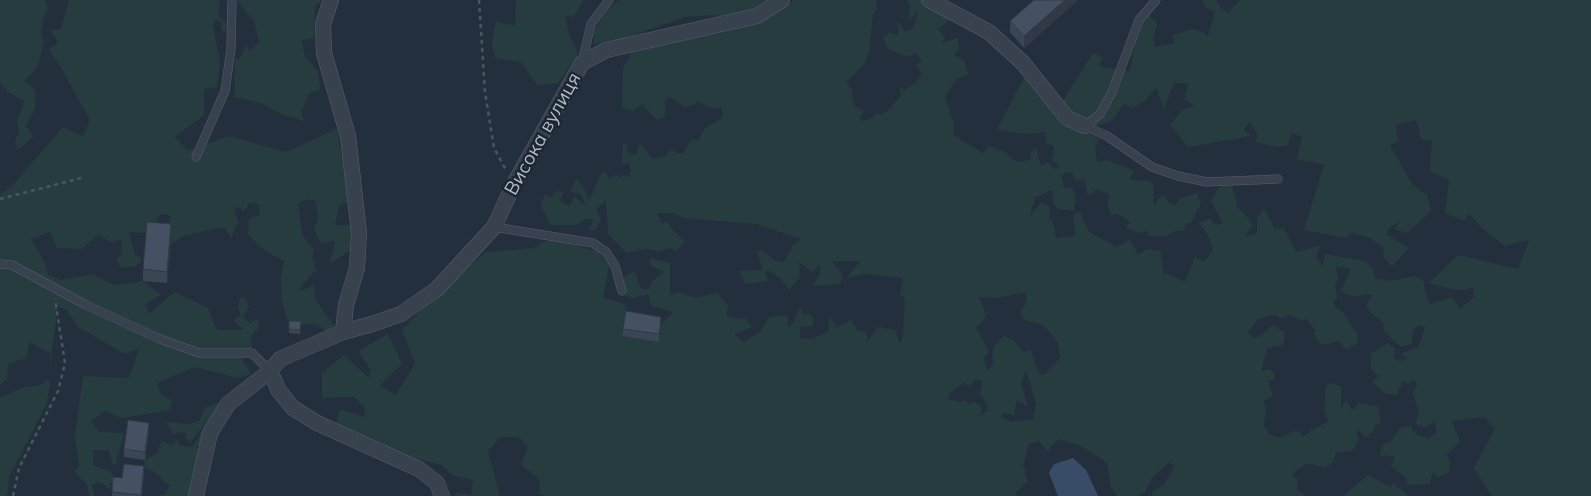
<!DOCTYPE html>
<meta charset="utf-8">
<style>
body{margin:0}
canvas{display:block;background:#242f3e}
</style>
<canvas width="1591" height="496"></canvas>
<script>
const c = document.querySelector('canvas').getContext('2d');
c.lineJoin = 'round';
function fill(path, color) { c.fillStyle = color; c.fill(path, 'evenodd'); }
const shape = rows => new Path2D(rows.map(r => 'M' + r).join(''));
function strokePath(path, color, width, dash) { c.strokeStyle = color; c.lineWidth = width; c.lineCap = dash ? 'butt' : 'round'; c.setLineDash(dash || []); c.stroke(path); }
function drawText(font, color, halo, rows, align = 'center') {
  c.font = font + ' Mulish,sans-serif'; c.lineWidth = 5; c.setLineDash([]); c.textBaseline = 'middle'; c.strokeStyle = halo; c.fillStyle = color; for (const [text, x, y, turn = 0] of rows) {
    c.save(); c.translate(x, y); c.rotate((+turn || 0) * Math.PI / 180); c.textAlign = isNaN(turn) ? turn : align; if (halo) c.strokeText(text, 0, 0); c.fillText(text, 0, 0); c.restore();
  }
}
fill(shape([
 [0,0,45,0,48,9,44,17,41,33,44,42,37,68,24,81,36,90,35,108,26,126,33,137,18,150,15,141,19,133,17,122,24,101,8,92,0,82],
 [69,0,220,0,218,15,229,25,225,32,221,30,222,23,215,19,213,26,220,62,217,87,204,89,204,115,175,137,188,151,229,136,286,152,337,129,349,201,339,205,335,225,350,225,352,213,350,250,330,264,335,240,321,244,314,229,318,219,316,201,308,199,298,203,302,235,314,250,312,257,316,270,300,287,301,291,314,285,316,300,334,326,333,331,326,331,316,324,289,325,282,301,281,277,284,261,261,248,248,234,249,219,260,215,259,205,255,202,247,204,248,207,243,211,238,206,234,210,238,222,231,238,224,227,183,236,171,244,170,215,161,214,147,233,129,232,135,256,140,257,141,262,136,266,121,268,116,259,122,253,121,239,112,243,99,234,81,249,57,248,50,232,31,239,44,261,48,275,60,280,92,274,114,285,143,281,161,295,146,304,149,314,175,292,208,308,217,330,244,330,233,320,241,315,238,308,240,297,246,299,249,307,243,317,250,324,257,319,260,325,251,336,252,347,241,358,251,374,238,378,194,367,157,383,161,394,172,401,170,410,122,418,104,411,91,421,99,432,124,433,116,464,112,464,109,450,93,450,93,465,111,472,116,482,110,483,110,489,102,483,97,482,92,485,94,496,89,496,87,485,74,471,79,467,75,434,83,376,129,378,139,349,125,354,118,350,78,327,67,310,58,306,50,365,50,353,29,342,27,358,8,364,7,379,0,385,0,195,12,186,63,127,83,136,90,120,60,66,49,50,58,43,51,30,61,29],
 [239,0,323,0,315,6,314,38,301,40,305,56,318,72,320,90,310,93,301,112,304,121,280,114,261,103,234,97,235,59,241,58,246,45,250,51,259,42,254,21,238,2],
 [516,0,583,0,574,17,565,16,568,32,578,54,558,83,538,86,521,62,495,58,492,45,496,21,515,26],
 [620,0,765,0,750,11,727,18,716,15,685,17,625,38,594,44,594,31,608,9],
 [795,0,876,0,877,9,873,14,869,52,864,64,846,83,853,90,852,97,854,106,864,110,859,119,863,121,872,118,877,113,881,115,891,108,901,95,899,87,905,90,918,81,922,74,916,65,922,61,915,52,911,56,901,55,887,48,883,37,890,32,898,36,898,20,905,32,913,29,919,10,909,20,910,4,906,0,922,0,952,18,938,29,945,38,941,43,958,38,959,48,954,55,964,60,968,75,957,79,945,96,954,125,953,135,983,153,989,146,1003,151,1018,162,1031,160,1031,152,1036,147,1041,166,1047,162,1055,169,1059,165,1052,160,1054,146,1046,143,1045,133,1047,132,1026,134,997,130,1026,74,1057,110,1093,53,1103,57,1099,65,1104,68,1130,71,1139,20,1144,16,1149,15,1157,23,1153,40,1156,47,1175,43,1172,35,1192,29,1201,31,1208,36,1215,12,1206,8,1202,0,1216,0,1221,8,1228,13,1240,0,1591,0,1591,496,1492,496,1474,468,1495,429,1484,417,1451,421,1460,441,1445,456,1450,459,1449,472,1439,477,1432,472,1430,484,1407,485,1406,477,1391,466,1395,457,1387,455,1380,457,1381,449,1384,444,1390,443,1401,427,1412,426,1412,430,1419,436,1429,438,1437,432,1435,421,1427,427,1418,426,1416,421,1419,412,1413,394,1417,384,1413,379,1409,383,1403,381,1398,390,1397,395,1384,393,1372,381,1379,377,1371,369,1371,353,1388,343,1394,348,1394,358,1400,361,1409,358,1404,357,1402,353,1418,347,1425,327,1418,325,1412,332,1412,344,1401,347,1384,331,1383,322,1372,314,1366,306,1372,295,1364,294,1359,297,1345,294,1342,289,1351,269,1336,266,1338,279,1335,284,1337,299,1333,299,1335,307,1342,311,1357,334,1358,341,1354,346,1350,345,1351,348,1345,349,1339,341,1321,345,1314,335,1316,331,1306,319,1301,320,1289,315,1282,318,1274,315,1258,319,1247,333,1255,338,1268,330,1272,325,1285,332,1283,345,1267,348,1261,372,1268,369,1274,372,1274,380,1268,381,1273,396,1264,401,1266,410,1264,426,1269,434,1278,438,1295,431,1301,432,1301,437,1329,421,1324,413,1326,385,1334,383,1341,387,1341,409,1346,400,1352,410,1359,403,1379,407,1380,423,1374,425,1374,430,1365,438,1359,430,1356,433,1359,440,1352,451,1336,452,1334,461,1324,468,1309,463,1294,472,1292,477,1297,478,1297,491,1307,496,1152,496,1152,492,1165,484,1174,466,1169,462,1152,478,1145,492,1138,496,1117,496,1111,487,1107,463,1081,446,1058,439,1047,451,1038,441,1029,444,1023,466,1028,481,1015,493,1017,496,546,496,540,494,539,479,521,465,528,446,518,437,500,437,488,451,500,496,455,496,457,492,471,495,473,480,452,475,442,465,414,458,336,425,340,409,364,417,365,408,354,397,322,398,322,373,344,355,369,378,371,370,359,351,388,334,402,364,380,385,396,395,415,363,402,330,434,296,486,252,534,248,550,238,597,251,609,266,603,298,625,304,626,319,658,342,661,325,673,312,651,306,648,294,631,299,625,295,623,279,628,274,635,272,641,289,649,289,652,281,664,272,651,266,649,258,670,263,670,295,679,292,694,298,717,293,728,305,726,315,737,319,745,318,752,327,734,334,743,342,760,332,769,317,788,315,788,329,794,322,800,307,804,315,809,313,814,319,812,326,800,327,800,338,812,339,828,332,829,316,837,327,851,320,857,330,866,332,868,341,878,327,895,330,900,344,903,335,905,299,900,295,903,278,864,274,847,278,860,261,832,261,843,276,840,284,813,286,820,274,820,263,812,273,799,261,800,277,789,290,782,279,767,270,765,275,768,281,745,284,739,271,763,270,757,252,762,250,775,261,784,262,793,245,801,239,756,224,684,218,673,213,657,213,662,224,667,221,674,232,685,241,677,251,670,248,660,251,645,249,627,253,608,234,606,200,596,209,601,220,595,231,589,230,594,219,586,219,576,225,550,225,541,204,545,194,550,198,557,190,563,194,560,201,569,206,575,197,586,206,581,194,570,192,576,179,584,188,588,198,592,196,599,176,605,171,610,179,617,174,619,177,625,175,630,177,630,162,626,164,622,163,623,144,626,143,628,152,632,155,638,153,638,147,641,144,652,159,665,156,671,149,677,153,684,153,691,139,698,141,706,127,723,118,722,108,708,107,698,101,694,105,684,107,670,97,665,101,665,117,657,120,642,104,633,111,622,108,623,69,635,46,762,21],
 [1174,83,1188,83,1185,99,1195,106,1182,110,1170,125,1188,147,1251,136,1244,130,1250,121,1258,136,1255,142,1278,147,1287,146,1292,133,1302,137,1297,159,1324,165,1304,230,1346,238,1351,233,1370,238,1383,247,1384,258,1392,266,1409,248,1386,234,1390,227,1401,221,1394,229,1407,233,1431,211,1427,195,1412,184,1390,146,1399,140,1395,125,1416,120,1421,139,1432,140,1430,171,1449,180,1445,213,1464,221,1469,213,1482,228,1505,246,1529,240,1518,269,1458,255,1429,283,1450,289,1464,290,1473,287,1474,297,1460,309,1452,297,1430,304,1424,288,1424,281,1414,276,1390,281,1375,278,1373,269,1365,261,1325,254,1322,266,1316,256,1320,246,1296,252,1284,228,1275,229,1264,208,1257,219,1257,233,1245,237,1252,226,1249,219,1237,206,1235,194,1229,181,1218,188,1211,201,1223,223,1215,225,1210,218,1199,223,1208,235,1213,250,1204,262,1195,257,1185,282,1166,273,1164,276,1161,251,1147,249,1138,255,1130,240,1117,247,1089,232,1079,211,1073,215,1075,236,1056,238,1052,220,1049,218,1050,207,1041,202,1029,218,1035,198,1050,190,1054,191,1052,200,1057,209,1074,211,1076,195,1072,188,1064,188,1061,177,1065,173,1072,172,1076,181,1085,179,1087,193,1092,194,1096,189,1109,194,1108,205,1111,215,1118,214,1130,222,1126,228,1139,233,1146,231,1149,236,1165,236,1176,231,1184,231,1186,223,1191,223,1201,203,1197,193,1179,199,1176,205,1170,204,1164,195,1158,199,1154,207,1153,186,1150,181,1129,180,1134,171,1107,160,1097,162,1095,148,1099,139,1084,130,1112,121,1124,104,1133,108,1145,101,1156,87,1164,109],
 [1025,292,1027,300,1020,314,1025,320,1043,325,1058,342,1060,358,1044,375,1038,372,1031,350,1024,352,1014,340,1003,336,994,347,992,356,994,364,987,371,984,358,989,352,976,327,981,324,986,315,979,297,997,298],
 [1026,370,1036,403,1033,420,1011,422,1001,417,1004,413,1014,415,1017,400,1028,407,1021,384],
 [975,380,982,381,980,395,988,405,987,411,980,416,982,407,973,401,970,405,965,400,959,402,948,399,949,394,963,383,970,386],
 [47,379,50,383,47,403,9,477,7,496,0,496,0,398,22,388,40,385],
 [218,402,223,406,204,440,195,448,201,451,192,496,155,496,165,494,170,485,164,482,158,474,144,467,145,460,158,453,161,441,173,445,177,439,180,446,193,447,209,418,190,443,185,438,187,434,181,432,173,434,166,422,189,424,199,421,205,408],
 [1368,475,1391,487,1393,483,1409,496,1343,496]
]), '#263c3f');
fill(shape([
 [1073,458,1086,470,1098,496,1058,496,1049,473,1054,464]
]), '#394c67');
const service = shape([
 [1156,0,1139,20,1112,92,1100,114,1085,126,1107,136,1152,167,1178,176,1207,182,1278,179],
 [582,63,591,24,609,0],
 [196,157,225,91,231,49,232,0],
 [494,227,593,243,606,252,615,266,622,291],
 [0,264,12,265,86,305,160,339,199,353,252,353,270,371]
]);
const minor = shape([
 [331,0,323,24,324,53,348,136,359,233,357,268,346,305,343,332],
 [929,0,989,32,1023,63,1067,118,1085,126],
 [196,496,210,433,228,404,270,371],
 [442,496,437,483,419,469,317,423,293,408,279,391,270,371,280,359,343,332,372,324,401,314,437,289,494,227,514,184,582,63,606,50,757,16,782,0]
]);
strokePath(service, '#565f6c', 9);
strokePath(minor, '#565f6c', 16);
strokePath(shape([
 [479,0,485,92,494,148,506,170],
 [0,199,81,178],
 [13,496,19,468,58,391,65,363,55,299]
]), '#44595c', 2.5, [4, 4]);
strokePath(service, '#38414e', 8);
strokePath(minor, '#38414e', 15);
fill(shape([
 [1034,0,1078,0,1024,48,1010,32,1010,21],
 [171,236,167,283,143,281,143,269],
 [289,321,301,321,300,334,289,333],
 [661,325,659,342,623,336,623,329],
 [149,430,145,460,124,457,124,449],
 [144,474,142,496,112,496,112,492,122,478]
]), '#3b4654');
fill(shape([
 [1065,0,1078,0,1024,48,1024,36],
 [171,224,171,236,167,283,167,272],
 [661,317,661,325,659,342,659,334],
 [149,423,149,430,145,460,145,452],
 [144,466,144,474,141,496,141,495]
]), '#303945');
const building = shape([
 [1034,0,1065,0,1024,36,1010,21,1034,0],
 [147,222,171,224,167,272,143,269,147,222],
 [626,311,661,317,659,334,623,329,626,311],
 [289,321,301,321,300,330,289,329,289,321],
 [128,420,149,423,145,452,124,449,128,420],
 [124,464,144,466,141,495,112,492,113,477,122,478,124,464]
]);
fill(building, '#455162');
strokePath(building, '#303945', 1);
drawText('19px', '#b4bcc9', '#1d2633', [
 ["Висока вулиця",543,134,-61]
]);
</script>
